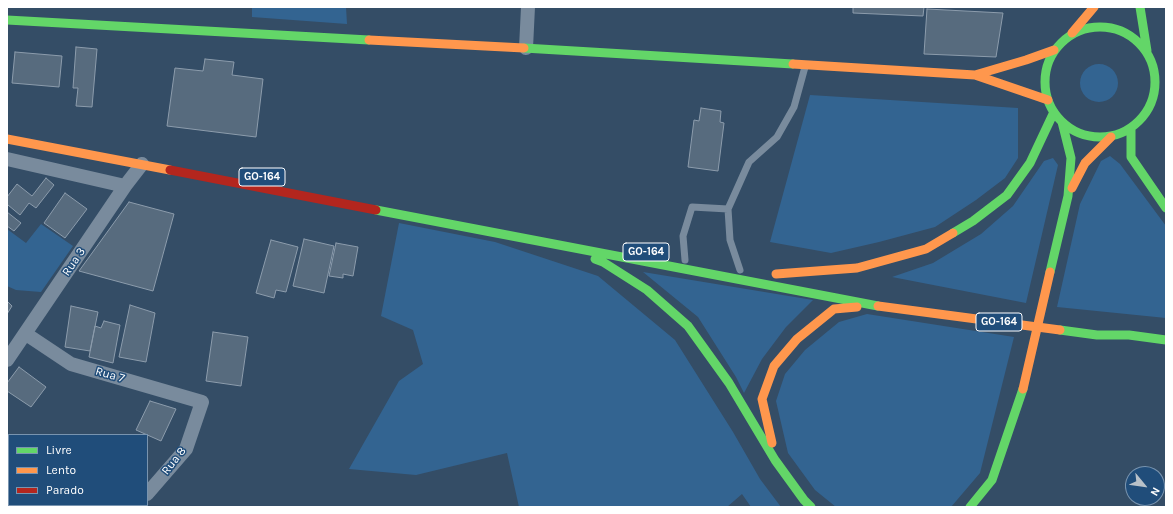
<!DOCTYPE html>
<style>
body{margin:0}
#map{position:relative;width:1173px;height:514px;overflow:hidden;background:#344d66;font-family:Karla,sans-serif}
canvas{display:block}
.frame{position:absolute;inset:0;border:8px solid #fff;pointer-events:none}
.legend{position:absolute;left:8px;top:434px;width:140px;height:72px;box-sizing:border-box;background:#204d7a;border:1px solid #7994af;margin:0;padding:5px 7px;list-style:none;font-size:12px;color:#fff}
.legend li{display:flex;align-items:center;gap:8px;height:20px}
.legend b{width:20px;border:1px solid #7994af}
.north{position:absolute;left:1125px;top:466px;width:40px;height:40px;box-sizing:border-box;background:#204d7a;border:1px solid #7994af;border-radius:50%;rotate:119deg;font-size:11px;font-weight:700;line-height:16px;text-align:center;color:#fff}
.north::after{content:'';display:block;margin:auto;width:14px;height:18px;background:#b8c1c9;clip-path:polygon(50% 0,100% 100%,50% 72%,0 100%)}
</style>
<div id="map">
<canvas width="1173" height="514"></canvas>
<div class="frame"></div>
<ul class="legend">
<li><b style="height:5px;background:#63d668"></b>Livre</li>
<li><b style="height:5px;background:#ff974d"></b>Lento</li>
<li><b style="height:5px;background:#b3261e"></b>Parado</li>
</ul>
<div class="north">N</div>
</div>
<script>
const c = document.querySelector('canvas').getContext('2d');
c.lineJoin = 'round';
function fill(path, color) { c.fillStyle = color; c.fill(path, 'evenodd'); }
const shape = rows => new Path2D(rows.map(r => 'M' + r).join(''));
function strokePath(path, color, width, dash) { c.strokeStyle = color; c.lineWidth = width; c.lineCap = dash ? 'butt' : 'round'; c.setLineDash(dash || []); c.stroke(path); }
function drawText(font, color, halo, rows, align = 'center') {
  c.font = font + ' Karla,sans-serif'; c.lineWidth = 3; c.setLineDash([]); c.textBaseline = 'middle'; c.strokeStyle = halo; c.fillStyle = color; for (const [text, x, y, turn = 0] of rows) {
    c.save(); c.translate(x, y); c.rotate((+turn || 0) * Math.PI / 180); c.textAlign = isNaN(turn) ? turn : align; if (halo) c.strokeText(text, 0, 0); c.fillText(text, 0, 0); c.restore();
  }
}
fill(shape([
 [252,7,346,7,347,24,252,17],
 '1080 83a19 19 0 1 1 38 0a19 19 0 1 1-38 0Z',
 [810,95,1018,108,1018,158,1005,178,976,200,935,227,879,242,831,253,770,242],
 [1110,156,1120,164,1166,226,1166,318,1057,307,1080,204,1101,161],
 [1053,158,1058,165,1026,303,892,277,933,263,981,234,1013,206,1044,161],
 [399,223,495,242,598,276,675,340,733,432,760,479,781,507,751,507,742,494,727,507,519,507,507,453,416,475,349,469,399,381,423,364,413,330,381,316],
 [41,224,73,246,41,292,16,290,7,286,7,229,26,243],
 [643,272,813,300,786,327,762,359,744,393,736,377,698,317],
 [867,314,1014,337,980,473,951,507,836,507,815,490,788,453,776,401,785,374,805,350,839,322]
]), '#336491');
const building = shape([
 [853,7,924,7,923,16,853,13,853,7],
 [927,9,1003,13,996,57,924,54,927,9],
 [76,47,97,49,92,107,76,106,78,88,73,88,76,47],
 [15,52,62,56,59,87,12,83,15,52],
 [205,59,234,62,232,75,263,79,256,137,167,126,175,68,203,71,205,59],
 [701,108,721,111,720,122,724,123,718,171,688,167,694,120,699,121,701,108],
 [46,178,54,185,36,208,29,203,20,215,8,205,7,206,7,197,17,184,32,196,46,178],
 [65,193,87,209,65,238,44,223,65,193],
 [129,202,174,214,153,291,79,271,129,202],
 [7,212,21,223,14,231,7,226,7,212],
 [304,239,334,246,324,293,293,286,304,239],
 [271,240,298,247,286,292,276,290,274,298,256,293,271,240],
 [336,243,358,247,353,276,343,274,343,278,329,276,336,243],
 [7,301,12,306,7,314,7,301],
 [130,305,155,313,146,362,119,357,130,305],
 [71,306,98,312,90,351,65,347,71,306],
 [104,321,120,325,113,363,89,357,95,326,101,328,104,321],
 [213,332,248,337,241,386,206,381,213,332],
 [19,367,46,387,31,407,7,391,7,383,19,367],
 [150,401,176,409,161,441,136,430,150,401]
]);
fill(building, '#576b7e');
strokePath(building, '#8c9cac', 1);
strokePath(shape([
 [728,209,749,162,777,137,794,107,805,67],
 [685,260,683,236,692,207,728,209,730,240,740,270]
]), '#798b9d', 7);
strokePath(shape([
 [526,48,528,7],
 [7,159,125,186],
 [26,334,71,364,202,402,186,449,147,494],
 [7,360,125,186,142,164],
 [136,507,137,505]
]), '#798b9d', 14);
strokePath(shape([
 [1140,7,1147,51],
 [7,20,369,40],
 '1045 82a55 55 0 1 1 110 0a55 55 0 1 1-110 0Z',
 [524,48,793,64],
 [1131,128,1131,157,1166,208],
 [376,210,878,306],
 [953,233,973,221,1007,195,1030,163,1054,112],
 [595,259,603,262,647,290,688,326,729,383,775,460],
 [1050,272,1068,196,1071,158,1062,122],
 [1060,330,1097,335,1129,335,1166,340],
 [775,460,804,500,811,507],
 [970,507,992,480,1023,389]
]), '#63d668', 9);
strokePath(shape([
 [1072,33,1094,7],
 [369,40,524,48],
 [793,64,975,75,1048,100],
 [975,75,1026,60,1054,50],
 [7,139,170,170],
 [1072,188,1085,163,1111,137],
 [776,274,857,268,926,249,953,233],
 [878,306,1060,330],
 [772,443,762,399,774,366,797,339,834,309,857,307]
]), '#ff974d', 9);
strokePath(shape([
 [170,170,376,210]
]), '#b3261e', 9);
strokePath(shape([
 [1023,389,1050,272]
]), '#ff974d', 9);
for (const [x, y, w] of [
 [262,177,46],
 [646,252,46],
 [999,322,46]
]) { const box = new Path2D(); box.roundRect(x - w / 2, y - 9, w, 18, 3); c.fillStyle = '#204d7a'; c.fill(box); strokePath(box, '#fff', 1); }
drawText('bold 11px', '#fff', null, [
 ["GO-164",262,177],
 ["GO-164",646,252],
 ["GO-164",999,322]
]);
drawText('12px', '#fff', '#204d7a', [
 ["Rua 3",74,262,-56],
 ["Rua 7",110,375,16],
 ["Rua 8",174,461,-52]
]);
</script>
